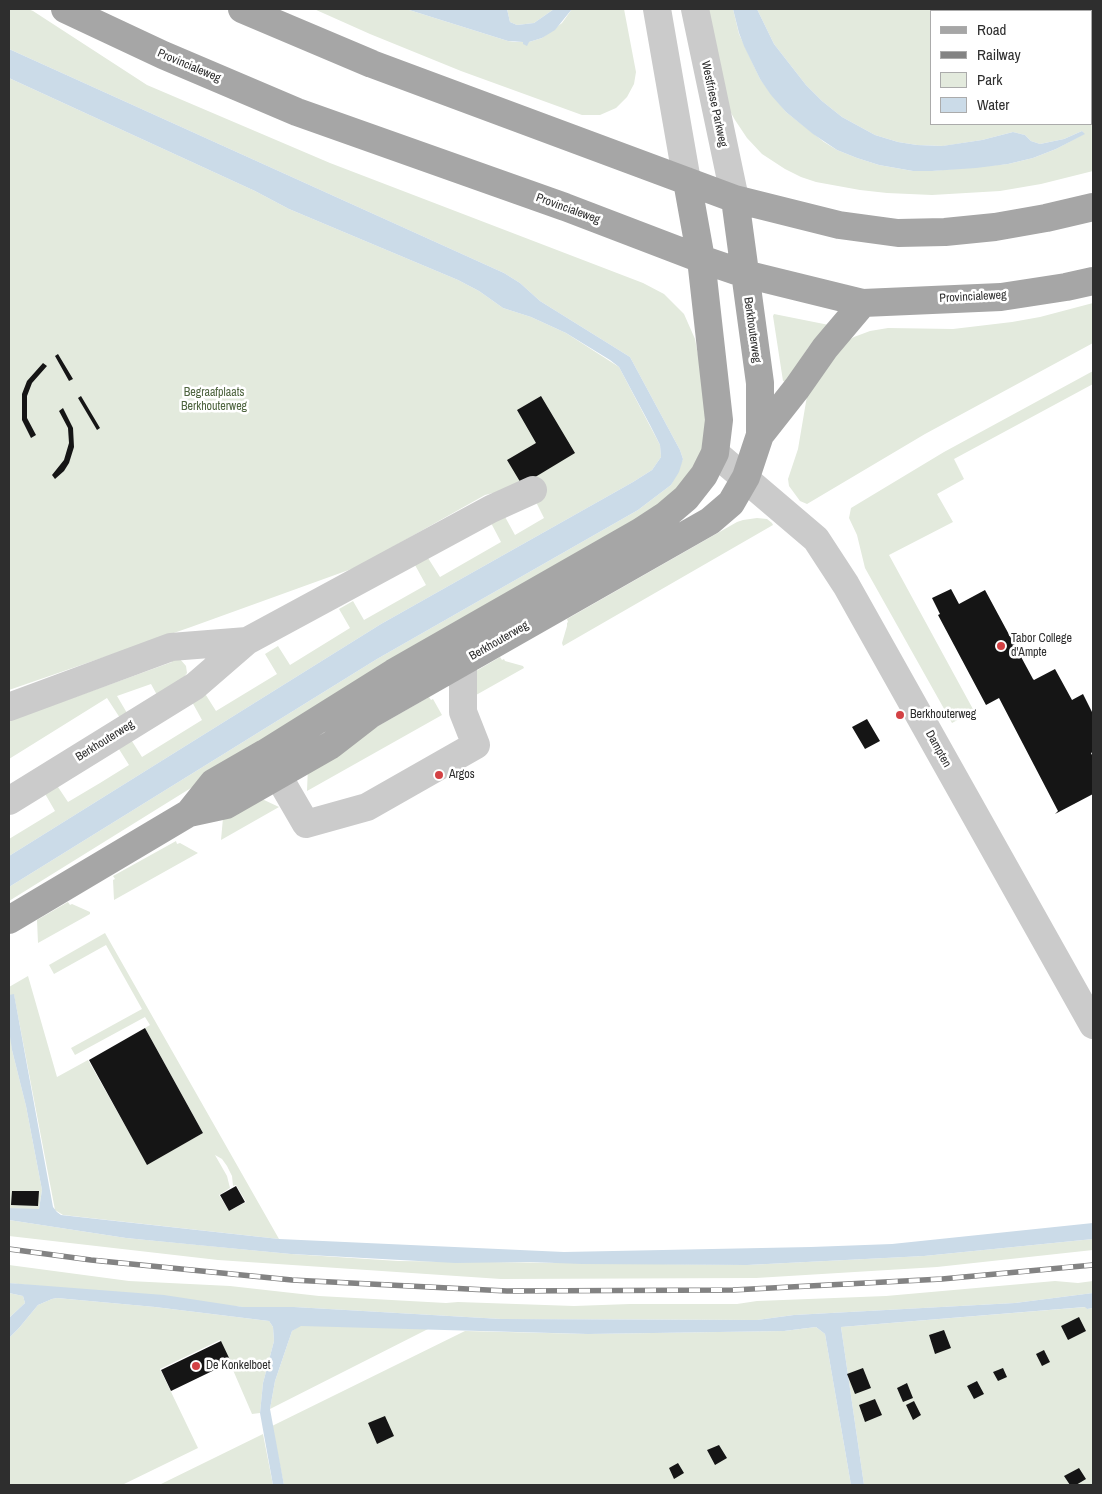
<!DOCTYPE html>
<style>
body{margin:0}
#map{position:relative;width:1102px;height:1494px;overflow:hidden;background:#fff;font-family:"Archivo Narrow",sans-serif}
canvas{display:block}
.frame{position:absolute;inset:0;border:10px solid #2e2e2e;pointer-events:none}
.legend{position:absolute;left:930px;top:10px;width:162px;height:115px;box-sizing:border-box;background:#fff;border:1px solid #ababab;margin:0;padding:6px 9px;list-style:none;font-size:15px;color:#2e2e2e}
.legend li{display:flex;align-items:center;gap:10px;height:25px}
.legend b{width:25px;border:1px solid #ababab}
</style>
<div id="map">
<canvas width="1102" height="1494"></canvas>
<div class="frame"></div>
<ul class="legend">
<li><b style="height:6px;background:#a6a6a6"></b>Road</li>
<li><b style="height:6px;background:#838383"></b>Railway</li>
<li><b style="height:14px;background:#e3eadd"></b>Park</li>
<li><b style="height:14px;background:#cbdbe8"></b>Water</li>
</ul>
</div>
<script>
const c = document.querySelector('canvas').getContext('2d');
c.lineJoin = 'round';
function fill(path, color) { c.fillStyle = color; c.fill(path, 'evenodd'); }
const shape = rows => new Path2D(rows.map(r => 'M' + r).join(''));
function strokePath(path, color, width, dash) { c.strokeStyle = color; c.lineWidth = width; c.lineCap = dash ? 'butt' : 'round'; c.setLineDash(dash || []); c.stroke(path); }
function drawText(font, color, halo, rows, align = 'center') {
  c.font = font + ' "Archivo Narrow",sans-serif'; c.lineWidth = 5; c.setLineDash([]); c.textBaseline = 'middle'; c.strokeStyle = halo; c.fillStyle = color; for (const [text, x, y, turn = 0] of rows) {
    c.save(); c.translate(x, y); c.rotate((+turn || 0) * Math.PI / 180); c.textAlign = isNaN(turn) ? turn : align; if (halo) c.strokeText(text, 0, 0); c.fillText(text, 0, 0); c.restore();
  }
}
fill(shape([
 [9,9,28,9,33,11,147,85,330,163,643,283,664,294,684,314,695,339,708,407,702,455,671,500,389,665,9,901,9,887,377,659,638,510,671,485,683,459,680,450,630,357,540,301,520,283,504,273,9,49],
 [314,9,406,9,508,41,515,42,529,42,542,38,562,23,572,9,624,9,636,72,634,84,627,97,616,108,600,115,582,115,461,71,370,34],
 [507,9,554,9,534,23,517,25,510,22],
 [704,9,733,9,739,34,760,79,786,112,824,142,837,150,857,158,879,165,913,171,932,171,1008,164,1033,158,1056,149,1084,134,1082,131,1064,139,1040,144,1031,141,1025,135,1013,132,982,140,943,146,917,145,898,142,875,135,842,117,822,101,806,85,774,44,757,9,972,9,973,11,931,11,931,124,1091,124,1091,11,1070,11,1073,9,1093,9,1093,171,1041,184,1000,191,932,195,887,193,860,190,816,182,801,177,785,169,762,154,747,138,735,120,726,104],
 [9,78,255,191,289,209,458,280,479,291,503,308,531,317,566,333,619,367,660,445,661,457,652,470,633,482,381,624,9,856,9,839,55,811,44,792,56,784,68,802,100,783,129,765,117,746,130,738,142,757,202,720,191,700,204,692,216,711,277,674,265,654,278,646,290,665,350,628,339,609,353,601,364,620,426,585,415,565,428,558,440,577,501,542,491,523,504,515,515,535,544,518,534,498,493,493,485,495,357,567,191,627,9,690],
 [1093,303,1093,343,925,434,807,504,800,501,789,486,788,479,798,449,807,396,841,345,854,337,870,331,888,328,953,329,1012,322,1040,317],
 [774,314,829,325,808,348,786,382,783,381,773,316],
 [1093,371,1093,384,954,459,964,479,937,494,953,522,889,555,974,711,952,723,865,568,857,535,849,518,851,508,944,452],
 [757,518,767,519,772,523,773,525,563,646,562,643,567,626,567,623,568,622,567,619,737,522,743,520],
 [500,657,502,660,504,659,505,661,523,666,524,668,469,699,471,674],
 [172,659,180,659,186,666,187,673,184,677,157,695,151,684,117,696,127,713,120,718,107,698,9,759,9,721,172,662],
 [429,697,431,700,433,699,442,715,307,791,308,766],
 [262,799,279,807,221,840,223,818],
 [176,841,177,844,180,843,198,853,114,900,113,880,115,879,113,876],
 [68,902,70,905,72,904,90,912,90,914,38,943,37,920],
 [105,933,279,1239,63,1215,55,1210,14,995,9,995,9,987,28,976,57,1077,88,1060,147,1164,203,1133,145,1028,150,1025,145,1017,75,1055,71,1048,142,1009,106,945,54,974,49,965],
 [215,1155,222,1159,227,1166,232,1176,233,1186,236,1185,246,1202,229,1211,219,1195,230,1188,227,1176],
 [9,1013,12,1050,26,1106,42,1190,39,1209,37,1210,9,1208],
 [9,1220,126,1238,291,1254,398,1261,747,1265,924,1256,1093,1239,1093,1250,937,1267,756,1278,501,1279,218,1260,9,1236],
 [9,1265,129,1281,230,1286,319,1296,446,1303,458,1302,574,1306,630,1304,737,1304,757,1301,886,1296,1055,1281,1078,1283,1093,1281,1093,1293,1015,1303,794,1315,757,1320,501,1319,294,1307,243,1307,9,1283],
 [9,1293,23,1296,25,1303,9,1318],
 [57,1298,155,1307,269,1321,273,1327,274,1341,263,1383,260,1413,252,1414,220,1340,160,1369,198,1448,122,1485,9,1485,9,1338,19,1328,38,1305,52,1299],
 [1086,1307,1087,1309,1093,1308,1093,1485,864,1485,841,1327],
 [301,1325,313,1325,428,1329,270,1409,275,1381,292,1331],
 [816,1327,825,1334,851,1485,284,1485,272,1426,465,1331,588,1334,784,1331],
 [263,1434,273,1485,159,1485]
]), '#e3eadd');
fill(shape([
 [406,9,507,9,510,22,517,25,534,23,554,9,572,9,555,30,542,38,529,42,527,46,523,44,523,42,508,41],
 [733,9,757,9,774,44,806,85,822,101,842,117,875,135,898,142,917,145,942,146,982,140,1013,132,1025,135,1031,141,1040,144,1064,139,1082,131,1085,134,1056,149,1033,158,1008,164,976,168,932,171,913,171,879,165,857,158,837,150,813,134,786,112,771,95,760,79,744,46,739,33],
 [972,9,1073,9,1070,11,973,11],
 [9,49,504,273,520,283,540,301,630,357,680,450,683,459,679,472,671,485,638,510,377,659,9,887,9,856,381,624,633,482,652,470,661,457,660,445,650,425,619,367,610,360,566,333,531,317,503,308,479,291,458,280,289,209,255,191,9,78],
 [14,994,53,1207,57,1212,61,1215,279,1239,564,1252,811,1247,892,1244,1093,1223,1093,1239,924,1256,747,1265,582,1264,530,1262,455,1263,291,1254,197,1245,126,1238,9,1220,9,1208,39,1209,42,1190,26,1106,12,1050,9,1030,9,995],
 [9,1283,164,1295,243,1307,294,1307,501,1319,757,1320,794,1315,1015,1303,1093,1293,1093,1308,1087,1309,1085,1307,841,1327,864,1485,851,1485,825,1334,816,1327,784,1331,588,1334,301,1326,292,1331,275,1381,270,1409,284,1485,273,1485,260,1413,263,1383,274,1341,273,1327,269,1321,155,1307,57,1298,52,1299,38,1305,19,1328,9,1338,9,1318,25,1303,23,1296,9,1293]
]), '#cbdbe8');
fill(shape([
 [58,354,73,379,69,381,55,356],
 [43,363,47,366,32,383,27,396,27,418,36,435,31,438,22,420,22,394,27,381],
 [81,396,100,428,97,430,78,398],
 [541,396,575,453,522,485,507,460,536,443,517,410],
 [63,408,73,428,74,447,69,463,64,471,55,479,52,475,64,460,69,443,68,428,59,411],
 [951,589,959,604,985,590,1033,679,1034,680,1055,669,1072,700,1083,694,1093,714,1093,752,1091,753,1093,757,1093,794,1055,814,1058,811,999,698,986,705,938,615,940,614,932,598],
 [867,719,880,741,865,749,852,727],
 [145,1028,203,1133,147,1165,89,1060],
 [236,1186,245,1202,229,1211,220,1195],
 [12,1191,39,1191,38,1206,11,1205],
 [1079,1317,1086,1331,1068,1340,1061,1326],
 [944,1330,951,1348,935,1354,929,1335],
 [221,1341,231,1362,171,1391,161,1370],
 [1044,1350,1050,1362,1042,1366,1036,1354],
 [863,1368,871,1388,855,1394,847,1374],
 [1003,1368,1007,1377,998,1381,993,1372],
 [977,1381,984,1394,974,1399,967,1386],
 [907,1383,913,1398,903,1402,897,1388],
 [875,1399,882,1415,865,1422,859,1405],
 [914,1401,921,1415,913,1420,906,1405],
 [385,1416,394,1436,377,1444,368,1423],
 [719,1445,727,1458,715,1465,707,1450],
 [678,1463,684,1473,674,1479,669,1468],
 [1079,1468,1086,1479,1076,1485,1070,1485,1064,1476]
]), '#151515');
strokePath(shape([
 [657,9,687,181],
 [695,9,735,199],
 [715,453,816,539,846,585,1093,1025],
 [9,707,171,647,247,641],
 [266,755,306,824,367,807,476,745,463,712,463,661],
 [9,801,195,686,247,641,491,509,533,490]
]), '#cbcbcb', 28);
strokePath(shape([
 [65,9,163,55,297,112,565,207,701,259,745,274,863,303,1001,297,1066,287,1093,281],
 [242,9,372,64,735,199,839,225,898,233,945,232,995,227,1046,218,1093,207],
 [760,435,797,388,825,348,863,303],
 [189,813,213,783,265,753,393,673,640,532,666,515,686,498,704,475,715,453,719,420,701,259,687,181],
 [9,920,189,813,226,805,331,745,371,714,710,521,731,503,746,477,760,435,760,383,735,199]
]), '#a6a6a6', 28);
const rail = shape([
 [9,1249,91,1260,292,1280,507,1291,733,1290,942,1279,1093,1265]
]);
strokePath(rail, '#838383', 5.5);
strokePath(rail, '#fff', 4, [11]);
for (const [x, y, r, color] of [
 [1001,646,5,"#d34144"],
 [900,715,5,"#d34144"],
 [439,775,5,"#d34144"],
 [196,1366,5,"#d34144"]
]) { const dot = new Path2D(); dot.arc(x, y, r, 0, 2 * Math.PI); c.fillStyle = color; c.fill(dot); strokePath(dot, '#fff', 2); }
drawText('12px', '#2e2e2e', '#fff', [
 ["Provincialeweg",189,66,23],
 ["Westfriese Parkweg",714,104,78],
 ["Provincialeweg",568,209,20],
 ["Provincialeweg",973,297,-3],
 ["Berkhouterweg",752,330,82],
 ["Berkhouterweg",499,641,-30],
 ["Berkhouterweg",105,741,-32],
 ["Dampten",938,749,61]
]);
drawText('12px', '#4f6540', '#fff', [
 ["Begraafplaats",214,393],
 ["Berkhouterweg",214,407]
]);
drawText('12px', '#2e2e2e', '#fff', [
 ["Tabor College",1011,639],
 ["d'Ampte",1011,653],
 ["Berkhouterweg",910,715],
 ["Argos",449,775],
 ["De Konkelboet",206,1366]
], 'left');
</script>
